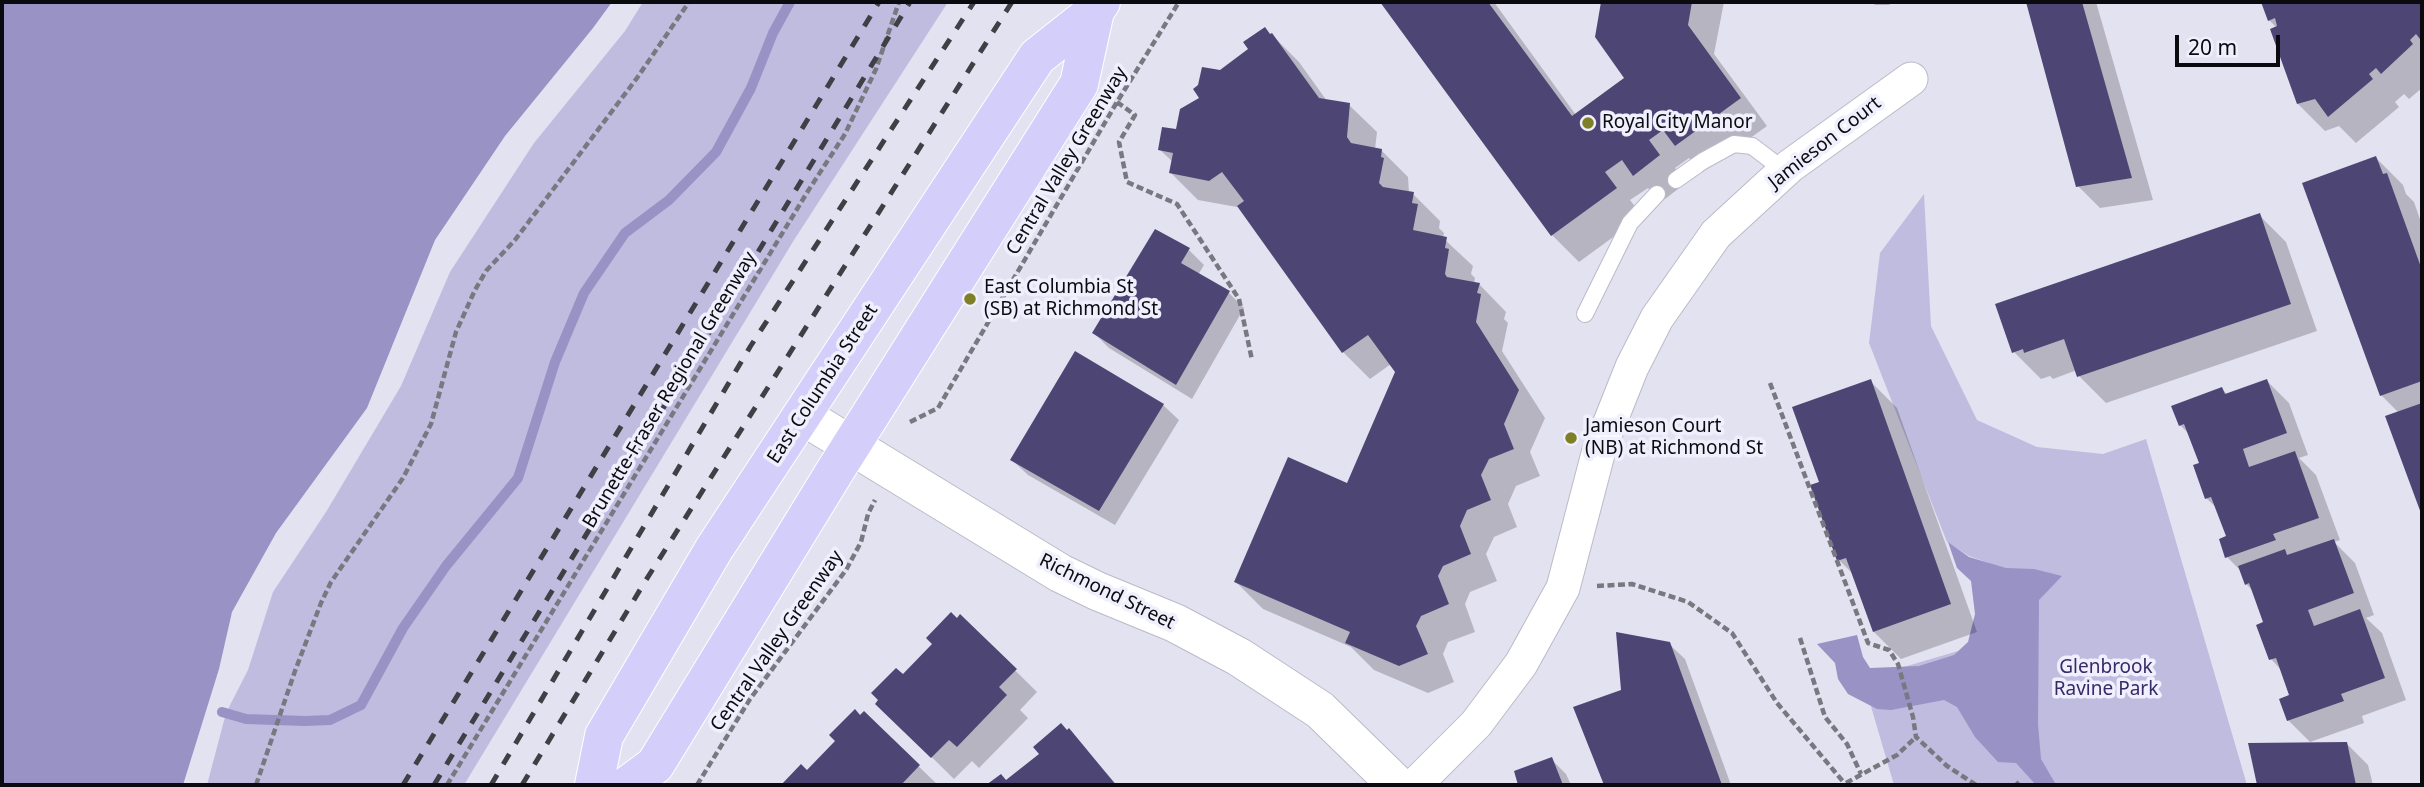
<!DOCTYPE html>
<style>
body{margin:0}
#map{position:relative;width:2424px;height:787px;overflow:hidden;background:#e3e2f0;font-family:"Noto Sans",sans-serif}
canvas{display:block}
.frame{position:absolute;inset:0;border:4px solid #0b0b0f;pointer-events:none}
.scale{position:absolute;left:2175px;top:35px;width:105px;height:32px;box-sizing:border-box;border:4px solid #0b0b0f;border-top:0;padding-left:9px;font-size:21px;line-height:24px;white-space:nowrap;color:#0b0b0f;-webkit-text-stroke:5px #f0effd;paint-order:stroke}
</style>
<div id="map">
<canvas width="2424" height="787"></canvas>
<div class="frame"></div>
<div class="scale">20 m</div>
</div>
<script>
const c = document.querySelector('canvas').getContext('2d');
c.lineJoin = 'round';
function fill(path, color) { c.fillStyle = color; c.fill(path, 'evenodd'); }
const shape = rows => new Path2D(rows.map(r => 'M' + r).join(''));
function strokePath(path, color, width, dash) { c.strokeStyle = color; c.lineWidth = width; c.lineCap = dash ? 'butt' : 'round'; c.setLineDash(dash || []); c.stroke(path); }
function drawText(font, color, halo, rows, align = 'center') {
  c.font = font + ' "Noto Sans",sans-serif'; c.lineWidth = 7; c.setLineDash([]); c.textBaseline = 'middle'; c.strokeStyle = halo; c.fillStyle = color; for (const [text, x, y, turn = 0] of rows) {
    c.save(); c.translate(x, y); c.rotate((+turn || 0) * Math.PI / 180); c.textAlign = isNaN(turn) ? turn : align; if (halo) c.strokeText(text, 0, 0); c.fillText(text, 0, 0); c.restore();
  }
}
fill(shape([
 [640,2,948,2,794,240,464,785,203,785,222,712,270,591,447,270,532,141],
 [1924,194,1931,326,1977,420,2037,447,2103,454,2146,439,2247,785,1894,785,1863,679,2009,636,1989,563,1969,556,1947,542,1869,343,1880,253]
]), '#c0bce0');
fill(shape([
 [2,2,640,2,532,141,447,270,270,591,222,712,203,785,2,785],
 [1948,542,1969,557,2006,568,2034,569,2062,576,2039,600,2038,724,2041,759,2055,783,2052,785,2036,785,2016,763,1998,762,1975,737,1957,707,1944,700,1891,710,1877,709,1848,694,1838,679,1835,663,1817,644,1857,635,1863,657,1870,668,1919,666,1954,655,1968,642,1975,614,1971,581,1957,568]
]), '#9892c5');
fill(shape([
 [612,2,643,2,625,31,534,143,450,272,401,386,326,512,273,592,248,670,226,713,207,785,183,785,219,669,232,612,276,533,367,408,435,240,505,136,593,28]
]), '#e3e2f0');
fill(shape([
 [1382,2,1494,2,1576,115,1627,78,1597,37,1603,2,1724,2,1714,54,1767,126,1703,172,1689,158,1675,168,1686,183,1661,202,1648,188,1630,200,1642,216,1579,262,1552,235],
 [1872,2,1892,2,1889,5,1875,5],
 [2028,2,2096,2,2153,200,2100,208,2078,186],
 [2263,2,2422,2,2422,88,2409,99,2404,94,2395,102,2399,107,2356,143,2339,126,2325,131,2298,104,2277,28,2269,20],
 [1272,35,1299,62,1327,101,1349,105,1377,132,1375,149,1381,150,1408,177,1409,193,1413,194,1440,221,1439,228,1444,233,1443,238,1473,266,1471,274,1475,278,1474,284,1479,284,1506,312,1504,319,1508,323,1502,351,1545,418,1530,452,1540,476,1516,486,1508,504,1517,527,1494,537,1486,554,1497,581,1470,592,1465,604,1475,632,1448,642,1443,654,1454,682,1428,693,1374,670,1351,647,1263,609,1236,582,1348,485,1397,372,1391,364,1370,379,1343,352,1239,205,1237,207,1198,200,1171,173,1173,162,1160,150,1178,131,1220,72],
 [2376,158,2403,185,2406,194,2414,202,2422,225,2422,511,2388,417,2399,413,2381,395],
 [2259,215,2286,242,2317,331,2106,403,2079,376,2077,370,2053,379,2050,376,2041,379,2014,352],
 [1189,250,1204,265,1198,275,1229,293,1244,308,1192,399,1109,348,1094,333],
 [1870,381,1897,408,1977,632,1901,659,1874,632,1854,575,1839,560,1821,483],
 [2267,381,2289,403,2308,455,2299,458,2316,475,2340,540,2334,542,2355,563,2374,615,2366,618,2382,633,2406,700,2362,716,2364,723,2310,742,2288,720,2292,696,2282,671,2271,659,2265,623,2254,592,2246,584,2242,572,2227,557,2228,537,2218,509,2207,499,2195,466,2201,464,2190,435,2180,425,2222,389,2228,395],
 [1163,405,1179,420,1115,525,1028,475,1012,460],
 [960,616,1037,692,1020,710,1028,718,979,768,972,761,954,779,899,725,903,677],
 [1669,644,1685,659,1731,785,1605,785,1575,708,1623,691],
 [864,714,938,785,783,785,801,767,807,773],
 [1069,731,1117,785,989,785,1001,776,1007,782],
 [2346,743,2368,765,2373,785,2259,785,2250,745],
 [1551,759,1566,774,1571,785,1520,785,1516,772]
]), '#0003');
strokePath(shape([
 [222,712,246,719,305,721,330,720,361,705,403,628,446,566,518,478,555,362,584,293,625,233,669,200,716,152,751,88,773,33,790,2]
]), '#9892c5', 10);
fill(shape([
 [1380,2,1488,2,1572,116,1624,78,1595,37,1601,2,1692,2,1688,25,1741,98,1675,146,1663,130,1649,140,1660,155,1633,176,1622,160,1605,172,1617,188,1551,236],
 [2026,2,2082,2,2132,178,2076,187],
 [2261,2,2422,2,2422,37,2420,39,2416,34,2410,40,2413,44,2381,74,2376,68,2369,74,2373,79,2328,117,2315,99,2297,104,2270,29,2277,26,2275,18,2268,21],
 [1265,27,1270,34,1272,33,1319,98,1350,103,1347,137,1351,143,1382,149,1381,157,1384,158,1379,183,1383,187,1414,192,1412,203,1418,204,1413,230,1447,237,1445,248,1449,249,1445,274,1447,277,1480,283,1477,293,1481,294,1476,322,1519,390,1504,424,1514,449,1489,459,1481,475,1491,500,1467,510,1460,526,1471,554,1443,566,1438,576,1449,604,1421,616,1416,626,1428,654,1399,666,1345,643,1350,632,1234,582,1288,457,1347,483,1395,372,1368,335,1342,353,1237,206,1244,201,1222,172,1209,181,1169,173,1173,153,1158,150,1162,127,1176,129,1180,109,1199,98,1193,89,1198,85,1202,67,1220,70,1248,49,1243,42],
 [2376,156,2383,174,2387,173,2422,270,2422,381,2380,396,2302,183],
 [2260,213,2291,304,2077,377,2064,339,2024,353,2023,349,2012,353,1995,304],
 [1155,229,1190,248,1181,263,1230,291,1176,385,1092,333],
 [1075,351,1164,404,1099,511,1010,460],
 [1871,379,1951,604,1873,632,1846,558,1837,561,1810,485,1819,482,1792,407],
 [2267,379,2287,433,2243,449,2249,467,2295,451,2319,518,2273,534,2276,540,2225,558,2219,539,2226,536,2211,497,2205,499,2193,465,2199,463,2184,424,2179,426,2171,406,2222,387,2225,394],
 [2422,403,2422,516,2385,416],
 [2334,539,2354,593,2308,610,2314,626,2360,609,2385,678,2341,694,2344,701,2287,721,2279,699,2289,695,2276,658,2269,660,2256,625,2263,622,2249,583,2245,585,2238,566,2285,549,2287,555],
 [951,612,957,618,960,614,1017,669,999,687,1007,695,957,747,949,740,931,758,875,704,878,700,871,693,896,668,903,674,932,644,926,638],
 [1616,632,1670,642,1722,785,1604,785,1573,707,1621,690],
 [855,709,860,715,864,711,920,765,901,785,781,785,801,764,807,770,835,741,829,735],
 [1061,723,1067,730,1069,728,1116,785,986,785,1001,774,1006,780,1039,754,1033,747],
 [2347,742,2356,785,2257,785,2248,743],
 [1552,757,1563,785,1518,785,1514,771]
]), '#4d4674');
const service = shape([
 [1676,180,1703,161,1734,144,1752,146,1785,171],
 [1585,314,1630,223,1657,194]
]);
const minor = shape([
 [1415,785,1476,724,1521,664,1563,588,1599,450,1632,367,1657,318,1716,234,1790,166,1911,79]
]);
const tertiary = shape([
 [803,416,1060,573,1097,591,1175,623,1239,657,1320,710,1397,785]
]);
const primary = shape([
 [594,785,604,736,714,549,1037,57,1095,11,1101,2],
 [628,785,655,765,835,471,1079,84,1095,11]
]);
strokePath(service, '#bbbac8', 18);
strokePath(minor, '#bbbac8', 35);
strokePath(tertiary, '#bbbac8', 40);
strokePath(primary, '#fff', 40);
strokePath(shape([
 [1117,102,1135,115,1119,142,1127,182,1177,204,1239,299,1252,360],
 [1770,383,1868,643,1889,650,1898,664,1913,717,1916,737,1947,766,1976,785],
 [910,422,938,408,1117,102,1179,2],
 [1597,586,1632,584,1688,602,1732,633,1777,703,1846,785],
 [1800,638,1825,717,1847,744,1861,774],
 [1846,783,1897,755,1916,737],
 [256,785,295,671,321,603,331,582,403,478,431,424,456,332,475,290,486,271,515,240,637,78,689,2],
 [447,785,808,191,845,134,876,69,899,2],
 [697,785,750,699,846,570,861,542,868,514,875,500],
 [2016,785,2019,782]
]), '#797881', 4.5, [7, 3.5]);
strokePath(service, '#fff', 16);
strokePath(minor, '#fff', 33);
strokePath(tertiary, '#fff', 38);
strokePath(primary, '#d4cffa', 38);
strokePath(shape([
 [403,785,879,2],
 [434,785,910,2],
 [491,785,750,347,974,2],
 [522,785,646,580,1012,2]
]), '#3f3f45', 5, [12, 12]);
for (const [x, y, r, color] of [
 [1588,123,7,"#7f7f28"],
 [970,299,7,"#7f7f28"],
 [1571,438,7,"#7f7f28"]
]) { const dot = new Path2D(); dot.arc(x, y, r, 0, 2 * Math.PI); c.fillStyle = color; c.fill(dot); strokePath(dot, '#f0effd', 2.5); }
drawText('19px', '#0b0b0f', '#f0effd', [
 ["Royal City Manor",1602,123],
 ["East Columbia St",984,288],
 ["(SB) at Richmond St",984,310],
 ["Jamieson Court",1585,427],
 ["(NB) at Richmond St",1585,449]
], 'left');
drawText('19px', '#0b0b0f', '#f0effd', [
 ["Jamieson Court",1825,143,-38],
 ["Central Valley Greenway",1067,161,-59],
 ["East Columbia Street",823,384,-57],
 ["Brunette-Fraser Regional Greenway",670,390,-59],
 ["Richmond Street",1107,592,26],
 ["Central Valley Greenway",777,641,-55]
]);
drawText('19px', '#382a69', '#f0effd', [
 ["Glenbrook",2106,668],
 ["Ravine Park",2106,690]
]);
</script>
